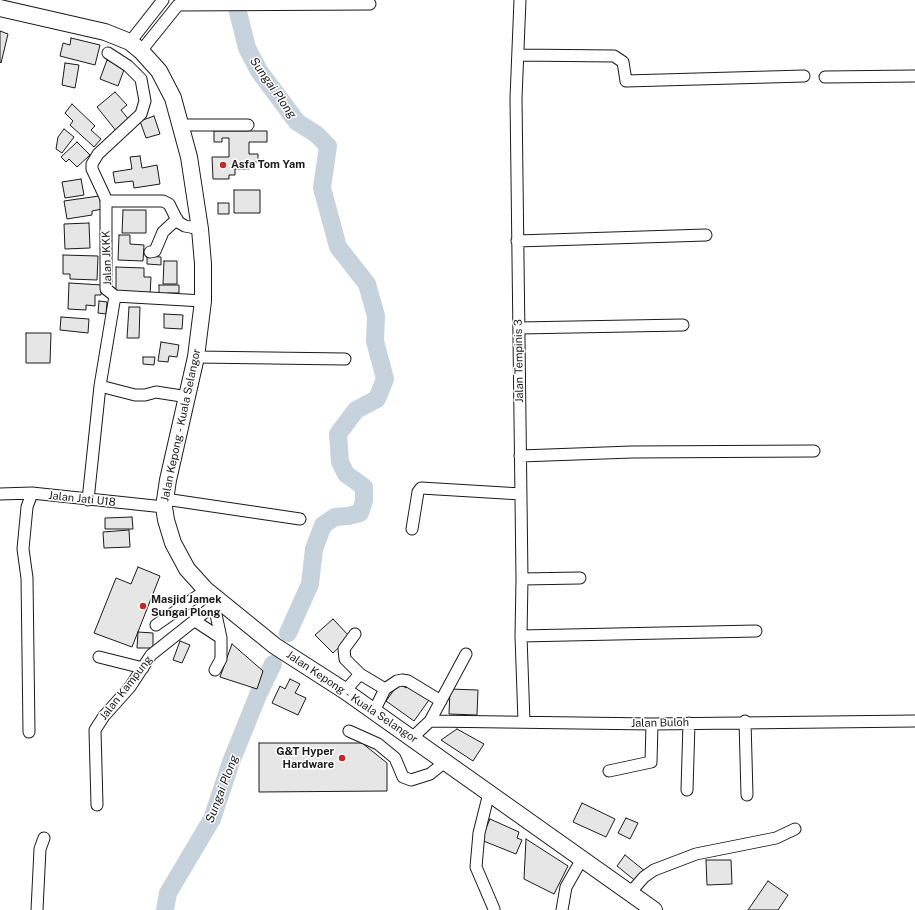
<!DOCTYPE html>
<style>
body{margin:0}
canvas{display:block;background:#fff}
</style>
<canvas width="915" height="910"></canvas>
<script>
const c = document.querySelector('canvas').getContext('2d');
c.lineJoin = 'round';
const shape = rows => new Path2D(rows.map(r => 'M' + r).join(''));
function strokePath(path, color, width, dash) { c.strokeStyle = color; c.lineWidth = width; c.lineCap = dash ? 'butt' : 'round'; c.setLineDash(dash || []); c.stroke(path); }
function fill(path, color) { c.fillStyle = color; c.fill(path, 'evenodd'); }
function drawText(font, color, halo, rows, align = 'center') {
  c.font = font + ' "Public Sans",sans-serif'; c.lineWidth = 3; c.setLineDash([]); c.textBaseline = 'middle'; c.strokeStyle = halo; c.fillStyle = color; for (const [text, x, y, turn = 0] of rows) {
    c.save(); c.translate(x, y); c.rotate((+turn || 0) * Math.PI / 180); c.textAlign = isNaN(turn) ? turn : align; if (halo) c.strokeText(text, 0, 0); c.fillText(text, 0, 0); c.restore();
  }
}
strokePath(shape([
 [235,0,247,48,259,71,297,122,316,134,328,146,322,188,338,247,367,284,376,316,375,341,385,379,377,399,356,410,338,434,340,462,346,474,364,487,364,501,360,513,348,516,335,517,323,525,314,549,310,584,288,633],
 [165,910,168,893,212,819,231,762,258,695,273,664]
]), '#c6d2dc', 18);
const building = shape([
 [0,31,8,34,1,63,0,62,0,31],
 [71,38,100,45,95,65,60,56,63,43,70,45,71,38],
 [107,60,125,67,118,86,100,79,107,60],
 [65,63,79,65,75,88,62,85,65,63],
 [115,92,127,105,121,110,130,121,117,132,97,107,115,92],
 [72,104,95,126,91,130,101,139,94,147,70,125,73,121,65,113,72,104],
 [154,116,160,134,146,138,140,121,154,116],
 [64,129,74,137,62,153,56,149,58,137,64,129],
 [214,131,267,131,267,142,249,142,249,154,258,154,258,162,249,162,249,169,235,169,235,175,229,175,229,179,213,179,212,157,229,157,229,138,222,138,222,142,214,142,214,131],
 [77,142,90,155,77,167,69,159,66,162,61,157,77,142],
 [140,156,142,168,157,165,160,184,134,188,133,181,115,183,113,172,132,169,130,157,140,156],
 [81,179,84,195,65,198,62,182,81,179],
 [234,190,260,190,260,213,234,213,234,190],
 [99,196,102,209,92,211,92,215,67,219,64,201,99,196],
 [218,203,229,203,229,214,218,214,218,203],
 [123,210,146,210,146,233,122,233,123,210],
 [89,223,90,248,65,249,64,224,89,223],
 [119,235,130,235,130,244,144,245,143,261,118,260,119,235],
 [63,255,98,256,97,280,70,279,70,274,63,274,63,255],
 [147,256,161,257,161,265,147,264,147,256],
 [164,261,177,261,177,284,163,284,164,261],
 [116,267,144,268,144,277,151,277,150,295,116,295,116,267],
 [69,283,102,285,101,295,95,295,95,306,86,305,86,310,68,309,69,283],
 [159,285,179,285,179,293,167,293,167,297,159,297,159,285],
 [99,301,107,302,106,314,98,313,99,301],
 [129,307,140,307,139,338,127,338,129,307],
 [164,314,183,315,182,329,164,328,164,314],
 [61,317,89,319,88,333,60,330,61,317],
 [26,333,51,333,50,363,26,363,26,333],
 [161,342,179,345,177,357,169,356,168,362,158,361,161,342],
 [143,357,155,357,154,365,143,364,143,357],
 [132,517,133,529,105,529,105,518,132,517],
 [129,530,130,547,104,548,103,532,129,530],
 [138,567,160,576,132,647,94,633,116,578,131,584,138,567],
 [333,619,350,637,333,653,315,635,333,619],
 [138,632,153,633,153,648,137,648,138,632],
 [180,641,190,645,182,663,173,660,180,641],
 [232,644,263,671,257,689,220,677,232,644],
 [290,679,300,684,295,693,306,698,298,715,272,703,280,686,285,689,290,679],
 [399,683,406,688,408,685,429,700,414,721,386,701,399,683],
 [450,689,478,690,477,715,449,714,450,689],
 [457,729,484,744,473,761,441,740,457,729],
 [259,743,362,743,387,763,387,791,259,792,259,743],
 [582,803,615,819,606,837,573,822,582,803],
 [626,818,638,823,630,839,618,833,626,818],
 [490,819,519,832,517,838,522,840,516,854,481,840,490,819],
 [526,839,568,866,554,894,524,879,526,839],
 [625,855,646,872,638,883,617,866,625,855],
 [706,860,731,860,732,884,707,885,706,860],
 [768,881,788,895,778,910,748,910,768,881]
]);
fill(building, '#e6e6e6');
strokePath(building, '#1a1a1a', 1);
const minor = shape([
 [520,0,516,98,522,579,521,636,524,722],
 [130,42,163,0],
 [141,51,178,5,370,4],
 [518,55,614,56,623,62,626,81,804,76],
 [825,77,915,76],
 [181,125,248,125],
 [106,201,163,201,169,204,178,222,185,226,200,229],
 [517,241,706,235],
 [150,252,155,251,163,232,177,219],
 [115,296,203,301],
 [519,328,683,325],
 [196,357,345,359],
 [100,386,135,395,145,395,156,392,188,397],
 [520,456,632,452,814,451],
 [0,494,32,493,164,507],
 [165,499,300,519],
 [88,500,100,386,115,296,106,289,106,199,92,169,92,164,98,154,141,114,145,101,141,79,128,66,108,53],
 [412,529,418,492,421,488,521,494],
 [522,579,580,578],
 [214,605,221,638,221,659,215,670],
 [195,621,221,638],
 [156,625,206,590],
 [355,634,344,649,345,659,360,674,385,689],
 [521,636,756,631],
 [99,657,143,668],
 [345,691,360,674],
 [374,711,385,689,397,681,402,680,408,681,441,701],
 [430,721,466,654],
 [745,721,747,795],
 [349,731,378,744,395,758,403,777,411,780,430,774,445,762],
 [29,732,27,578,23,549,27,507,32,493],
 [412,738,430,721,652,724,915,721],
 [609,771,651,762,652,724],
 [687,790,689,723],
 [489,793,479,833,476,867,494,909],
 [97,805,95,730,104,716,130,687,151,655,219,601],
 [630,893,644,877,654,870,696,854,776,838,795,829],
 [37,910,40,849,44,838],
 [562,910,566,887,582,859]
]);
const highway = shape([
 [0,8,105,32,130,42,141,51,159,71,173,98,189,157,200,229,203,264,203,301,196,357,168,480,164,507,166,520,173,543,187,569,206,590,275,646,345,691,654,910]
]);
strokePath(minor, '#1a1a1a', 13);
strokePath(highway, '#1a1a1a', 18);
strokePath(minor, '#fff', 11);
strokePath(highway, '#fff', 16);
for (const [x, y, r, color] of [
 [223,165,4,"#c62828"],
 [143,606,4,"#c62828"],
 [342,758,4,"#c62828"]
]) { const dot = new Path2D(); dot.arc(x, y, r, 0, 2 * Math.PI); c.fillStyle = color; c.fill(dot); strokePath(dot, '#fff', 1.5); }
drawText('bold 11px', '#1a1a1a', '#fff', [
 ["Asfa Tom Yam",231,165],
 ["Masjid Jamek",151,600],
 ["Sungai Plong",151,613],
 ["G&T Hyper",334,752,"right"],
 ["Hardware",334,765,"right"]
], 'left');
drawText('11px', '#1a1a1a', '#fff', [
 ["Jalan JKKK",107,258,-92],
 ["Jalan Tempinis 3",519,361,-91],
 ["Jalan Kepong - Kuala Selangor",181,425,-78],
 ["Jalan Jati U18",82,499,6],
 ["Jalan Kampung",126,688,-52],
 ["Jalan Kepong - Kuala Selangor",352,697,34],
 ["Jalan Buloh",660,723,-1]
]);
drawText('italic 12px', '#1a1a1a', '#fff', [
 ["Sungai Plong",273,88,55],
 ["Sungai Plong",222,789,-69]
]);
</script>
